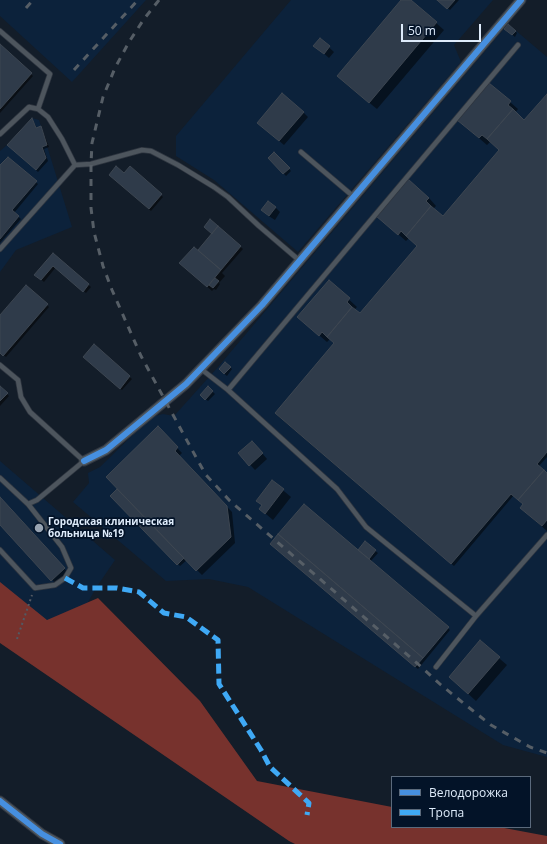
<!DOCTYPE html>
<meta charset="utf-8">
<style>
body{margin:0}
#map{position:relative;width:547px;height:844px;overflow:hidden;background:#131d29;font-family:"Open Sans",sans-serif}
canvas{display:block}
.legend{position:absolute;left:391px;top:776px;width:140px;height:52px;box-sizing:border-box;background:#031328;border:1px solid #5b6a7c;margin:0;padding:5px 7px;list-style:none;font-size:12px;color:#dfecfb}
.legend li{display:flex;align-items:center;gap:8px;height:20px}
.legend b{width:20px;border:1px solid #5b6a7c}
.scale{position:absolute;left:401px;top:24px;width:80px;height:18px;box-sizing:border-box;border:2px solid #dfecfb;border-top:0;padding-left:5px;font-size:12px;line-height:14px;white-space:nowrap;color:#dfecfb;-webkit-text-stroke:3px #031328;paint-order:stroke}
</style>
<div id="map">
<canvas width="547" height="844"></canvas>
<ul class="legend">
<li><b style="height:5px;background:#468fdf"></b>Велодорожка</li>
<li><b style="height:5px;background:#3fa9f5"></b>Тропа</li>
</ul>
<div class="scale">50 m</div>
</div>
<script>
const c = document.querySelector('canvas').getContext('2d');
c.lineJoin = 'round';
function fill(path, color) { c.fillStyle = color; c.fill(path, 'evenodd'); }
const shape = rows => new Path2D(rows.map(r => 'M' + r).join(''));
function strokePath(path, color, width, dash) { c.strokeStyle = color; c.lineWidth = width; c.lineCap = dash ? 'butt' : 'round'; c.setLineDash(dash || []); c.stroke(path); }
function drawText(font, color, halo, rows, align = 'center') {
  c.font = font + ' "Open Sans",sans-serif'; c.lineWidth = 3.5; c.setLineDash([]); c.textBaseline = 'middle'; c.strokeStyle = halo; c.fillStyle = color; for (const [text, x, y, turn = 0] of rows) {
    c.save(); c.translate(x, y); c.rotate((+turn || 0) * Math.PI / 180); c.textAlign = isNaN(turn) ? turn : align; if (halo) c.strokeText(text, 0, 0); c.fillText(text, 0, 0); c.restore();
  }
}
fill(shape([
 [0,0,146,0,72,82,0,16],
 [291,0,493,0,454,45,461,62,298,252,214,180,176,156,176,136],
 [508,24,547,57,547,757,503,745,248,587,209,579,166,581,73,502,89,483,88,473,100,467,151,417,163,414,174,416,218,367],
 [32,118,39,120,72,227,16,250,0,272,0,151,7,145],
 [0,461,115,560,96,588,60,652,0,623]
]), '#0c223b');
fill(shape([
 [0,582,47,620,98,598,200,701,257,781,392,807,392,827,499,827,547,836,547,844,295,844,289,841,0,643]
]), '#77322d');
fill(shape([
 [402,0,410,0,444,30,377,109,345,83],
 [438,0,459,0,450,10],
 [508,31,515,31,517,33,515,37],
 [320,39,334,52,329,58,320,50],
 [0,45,33,76,0,113],
 [489,84,518,109,515,113,525,122,547,95,547,457,538,467,547,474,547,531,521,508,524,505,514,495,454,566,278,416,335,344,330,339,327,342,306,324,329,281,357,307,354,310,360,315,418,246,409,238,406,241,385,223,429,198,436,206,433,209,443,218,500,150,490,142,487,145,466,127],
 [303,112,308,117,284,145,263,127],
 [32,119,37,128,40,127,42,129,49,147,44,149,48,161,38,172,9,145],
 [274,153,291,171,286,176,269,158],
 [8,159,38,184,14,213,21,219,0,243,0,166],
 [130,168,163,197,151,211,110,175,124,174],
 [276,208,280,212,275,220,267,215],
 [210,221,243,249,222,273,225,276,219,283,220,284,216,290,214,289,212,291,186,268,202,253,213,234],
 [53,254,91,287,86,293,56,267,44,282,36,275],
 [26,286,49,307,6,357,0,352,0,316],
 [94,346,132,379,122,390,87,359],
 [225,363,232,369,227,376,222,372],
 [0,387,9,396,0,406],
 [208,387,215,394,208,401,201,395],
 [158,428,182,453,179,456,232,512,235,543,202,575,187,560,180,566,112,496,122,492],
 [257,447,267,459,255,470,240,454],
 [272,481,291,497,273,520,260,509,263,506,257,500],
 [0,498,69,574,57,585,0,524],
 [365,543,378,553,370,562,450,630,418,669,274,546,358,551],
 [480,642,507,665,476,701,450,677]
]), '#0007');
const building = shape([
 [401,0,411,0,437,22,369,103,337,76,401,0],
 [437,0,455,0,447,9,437,0],
 [508,24,516,31,512,35,504,29,508,24],
 [320,38,330,46,324,54,313,46,320,38],
 [0,44,32,73,0,109,0,44],
 [489,83,511,101,508,105,513,109,487,139,482,135,479,138,457,120,489,83],
 [282,93,304,112,279,141,257,123,282,93],
 [547,94,547,452,537,464,544,470,518,500,511,494,451,564,275,413,334,343,327,337,352,307,360,313,417,246,406,236,431,206,443,216,499,150,487,139,513,109,524,120,547,94],
 [32,118,36,128,41,126,47,145,42,147,46,158,36,170,7,145,32,118],
 [274,152,290,168,283,174,268,158,274,152],
 [8,157,37,181,12,210,19,216,0,239,0,165,8,157],
 [116,166,124,173,130,166,162,194,149,209,109,175,116,166],
 [408,179,429,198,426,201,431,206,406,236,401,231,398,235,376,216,408,179],
 [268,201,276,207,269,216,261,210,268,201],
 [210,219,218,226,212,234,204,227,210,219],
 [218,226,241,246,221,270,198,250,218,226],
 [194,247,221,270,207,287,179,263,194,247],
 [53,253,89,284,83,292,53,266,41,280,34,275,53,253],
 [215,278,219,281,213,288,209,285,215,278],
 [329,280,350,298,347,302,352,307,327,337,322,332,319,336,297,317,329,280],
 [26,285,48,304,3,356,0,353,0,315,26,285],
 [94,344,130,376,120,389,83,357,94,344],
 [225,362,231,367,224,374,219,369,225,362],
 [0,386,8,393,0,401,0,386],
 [208,386,213,391,205,400,200,395,208,386],
 [158,426,178,447,175,451,227,506,231,537,196,571,106,477,158,426],
 [252,441,263,453,249,466,238,453,252,441],
 [544,470,547,473,547,520,542,526,520,508,523,504,518,500,544,470],
 [272,480,284,489,265,514,259,509,262,505,256,501,272,480],
 [117,489,184,558,177,565,110,496,117,489],
 [0,497,65,568,51,581,0,525,0,497],
 [304,504,449,627,423,658,278,534,304,504],
 [278,534,423,658,415,667,270,544,278,534],
 [365,541,376,550,369,559,358,550,365,541],
 [480,640,500,657,468,694,449,677,480,640]
]);
fill(building, '#2f3b4a');
strokePath(building, '#3d4651', 1);
const service = shape([
 [0,31,50,74,38,109],
 [0,134,29,107,38,109,48,117,62,139,75,165,91,164,142,150,151,151,178,165,214,187,228,197,259,226,300,261],
 [301,152,354,197],
 [0,249,75,165],
 [0,365,18,380,21,397,30,412,84,461,37,500,28,504,0,478],
 [201,369,228,390,337,489,366,527,476,616],
 [228,390,518,45],
 [0,550,35,588,55,585,65,578,71,568,62,547,28,504],
 [436,667,476,616,547,535]
]);
const minor = shape([
 [84,461,106,450,186,384,262,305,521,0],
 [0,801,42,834,60,844]
]);
strokePath(service, '#2f3640', 6);
strokePath(minor, '#2f3640', 11);
strokePath(shape([
 [17,639,32,595]
]), '#535962', 2, [2, 3]);
strokePath(service, '#4d555d', 4.5);
strokePath(minor, '#4d555d', 9);
strokePath(shape([
 [159,0,144,19,129,42,115,68,103,97,92,143,91,164,91,208,94,232,103,266,112,290,141,356,197,459,206,475,230,501,418,664,441,685,467,706,491,725,530,747,547,753],
 [26,8,33,0],
 [74,70,138,0]
]), '#565e66', 3, [7, 7]);
strokePath(shape([
 [65,578,83,588,117,588,139,592,164,613,186,617,218,640,219,684,261,750,270,767,309,803,307,815]
]), '#3fa9f5', 5, [10, 5]);
strokePath(shape([
 [84,461,106,450,186,384,262,305,521,0],
 [0,801,42,834,60,844]
]), '#468fdf', 6);
for (const [x, y, r, color] of [
 [39,528,5,"#98a4b2"]
]) { const dot = new Path2D(); dot.arc(x, y, r, 0, 2 * Math.PI); c.fillStyle = color; c.fill(dot); strokePath(dot, '#031328', 1.5); }
drawText('bold 10px', '#dfecfb', '#031328', [
 ["Городская клиническая",48,522],
 ["больница №19",48,534]
], 'left');
</script>
